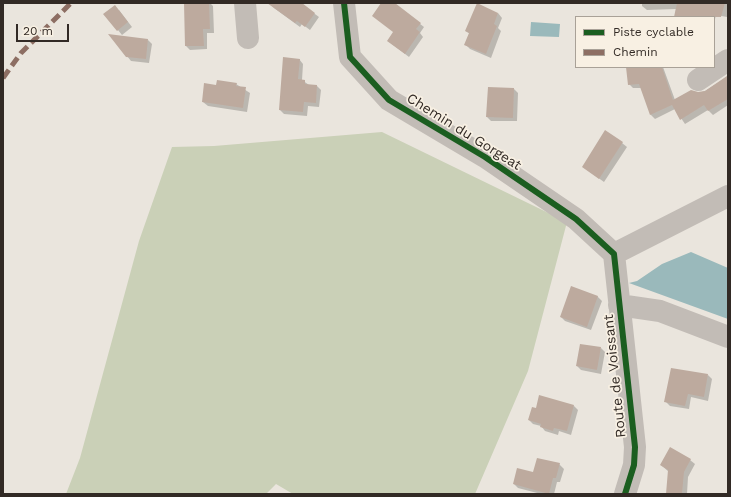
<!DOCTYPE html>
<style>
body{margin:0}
#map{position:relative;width:731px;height:497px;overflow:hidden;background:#eae5dd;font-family:"Work Sans",sans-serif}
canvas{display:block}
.frame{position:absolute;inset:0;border:4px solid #322a25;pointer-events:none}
.legend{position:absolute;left:575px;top:16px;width:140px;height:52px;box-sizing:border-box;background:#f8f0e3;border:1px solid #a9a197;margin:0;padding:5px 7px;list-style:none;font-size:12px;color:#322a25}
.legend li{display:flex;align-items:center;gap:8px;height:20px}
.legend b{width:20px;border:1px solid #a9a197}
.scale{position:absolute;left:16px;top:24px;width:53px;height:18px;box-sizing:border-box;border:2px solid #322a25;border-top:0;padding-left:5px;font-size:12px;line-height:14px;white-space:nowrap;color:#322a25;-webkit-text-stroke:3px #f8f0e3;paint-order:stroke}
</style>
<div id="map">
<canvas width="731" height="497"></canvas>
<div class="frame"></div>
<ul class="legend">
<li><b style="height:5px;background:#1b5e20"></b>Piste cyclable</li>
<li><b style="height:5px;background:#8d6e63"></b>Chemin</li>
</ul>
<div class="scale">20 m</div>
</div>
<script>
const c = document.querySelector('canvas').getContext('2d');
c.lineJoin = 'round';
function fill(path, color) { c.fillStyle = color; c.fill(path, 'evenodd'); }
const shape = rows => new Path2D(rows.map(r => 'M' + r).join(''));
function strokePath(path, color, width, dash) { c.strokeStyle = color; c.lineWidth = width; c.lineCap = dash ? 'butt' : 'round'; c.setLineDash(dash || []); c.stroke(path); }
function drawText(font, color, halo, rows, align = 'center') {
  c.font = font + ' "Work Sans",sans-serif'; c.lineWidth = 3.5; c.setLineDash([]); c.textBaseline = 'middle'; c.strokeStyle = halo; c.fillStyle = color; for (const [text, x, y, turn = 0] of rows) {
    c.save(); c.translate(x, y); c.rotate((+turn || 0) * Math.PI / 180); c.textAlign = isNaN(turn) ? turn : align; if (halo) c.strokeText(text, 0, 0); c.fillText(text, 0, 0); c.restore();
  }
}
fill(shape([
 [382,132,567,222,528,371,475,494,293,494,276,484,266,494,66,494,80,458,139,241,172,147,214,146]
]), '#cad0b7');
fill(shape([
 [531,22,560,24,559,37,530,36],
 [691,252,728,268,728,319,629,283,637,281,662,264]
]), '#9ab9bb');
fill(shape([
 [185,3,210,3,213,6,214,33,207,33,207,49,190,50,186,46],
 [270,3,300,3,319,17,310,30,302,24,300,27,274,8],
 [382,3,393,3,424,27,420,33,423,37,409,57,388,41,394,33],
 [642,3,728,3,728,12,727,17,716,15,714,23,714,17,675,17,676,9,647,10,642,6],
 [119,10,132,27,122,35,105,14],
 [498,13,502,18,498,28,501,31,491,58,470,49,466,45,470,34,466,31],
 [148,40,152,44,149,63,131,61,127,56],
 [299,59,303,64,302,80,309,85,317,86,321,90,319,107,308,106,307,116,284,114,280,110],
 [627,67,663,67,675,100,705,91,727,77,728,105,713,115,708,110,685,124,675,109,655,119,651,115,641,88,633,88,629,84],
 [236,84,250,93,247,112,208,106,203,102,217,86],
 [514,89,518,93,517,121,491,121,487,117],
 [622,143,627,147,604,182,583,167],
 [597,296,602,301,591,330,565,321,561,317],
 [601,348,605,352,601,374,581,370,577,366],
 [708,375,712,379,708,401,691,397,689,409,670,406,666,402],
 [574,406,578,410,571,435,559,431,558,435,545,431,541,426,533,424,529,420],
 [690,460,695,464,688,477,687,494,667,494,669,472,661,465],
 [559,464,564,469,560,482,557,482,554,494,541,494,518,488,514,484,534,474]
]), '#0003');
fill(shape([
 [184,3,209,3,210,29,203,29,204,46,185,46],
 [267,3,302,3,315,13,305,27,297,21,295,23],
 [381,3,395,3,421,23,416,29,420,32,405,54,387,41,393,32,372,16],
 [477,3,498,13,494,24,497,26,486,54,464,45,469,33,465,31],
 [677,3,725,3,721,17,674,17],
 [115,5,128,22,117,31,103,14],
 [108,34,148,39,146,59,126,57],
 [283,57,300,59,298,79,305,80,305,84,317,85,316,103,304,102,303,112,279,110],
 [626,67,662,67,673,100,691,90,698,92,705,91,727,76,728,99,708,111,704,105,680,120,672,105,650,115,639,84,628,85],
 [217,80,237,83,236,86,246,87,243,108,202,102,204,83,216,85],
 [488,87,514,88,513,118,486,117],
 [605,130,623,142,599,179,582,167],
 [571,286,598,296,587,327,560,317],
 [580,344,601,347,597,370,576,366],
 [671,368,708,374,704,397,688,394,685,406,664,402],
 [539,395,574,405,567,431,554,428,553,431,540,427,541,424,528,420,532,407,536,408],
 [670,447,691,459,684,472,682,494,666,494,668,470,660,465],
 [537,458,560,463,556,478,553,478,549,494,513,484,517,468,533,472]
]), '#bdaa9e');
strokePath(shape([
 [245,3,248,38],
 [344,3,350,57,389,100,485,157,576,219,614,254],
 [698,80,728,60],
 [614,254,635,447,634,465,625,494],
 [614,254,728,196],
 [619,305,660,311,728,337]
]), '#c2bcb6', 22);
strokePath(shape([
 [3,78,21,53,71,3]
]), '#8d6e63', 5, [10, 5]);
strokePath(shape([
 [344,3,350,57,389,100,485,157,576,219,614,254,635,447,634,465,625,494]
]), '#1b5e20', 6);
drawText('14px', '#322a25', '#f8f0e3', [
 ["Chemin du Gorgeat",464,132,32],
 ["Route de Voissant",615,376,-96]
]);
</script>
